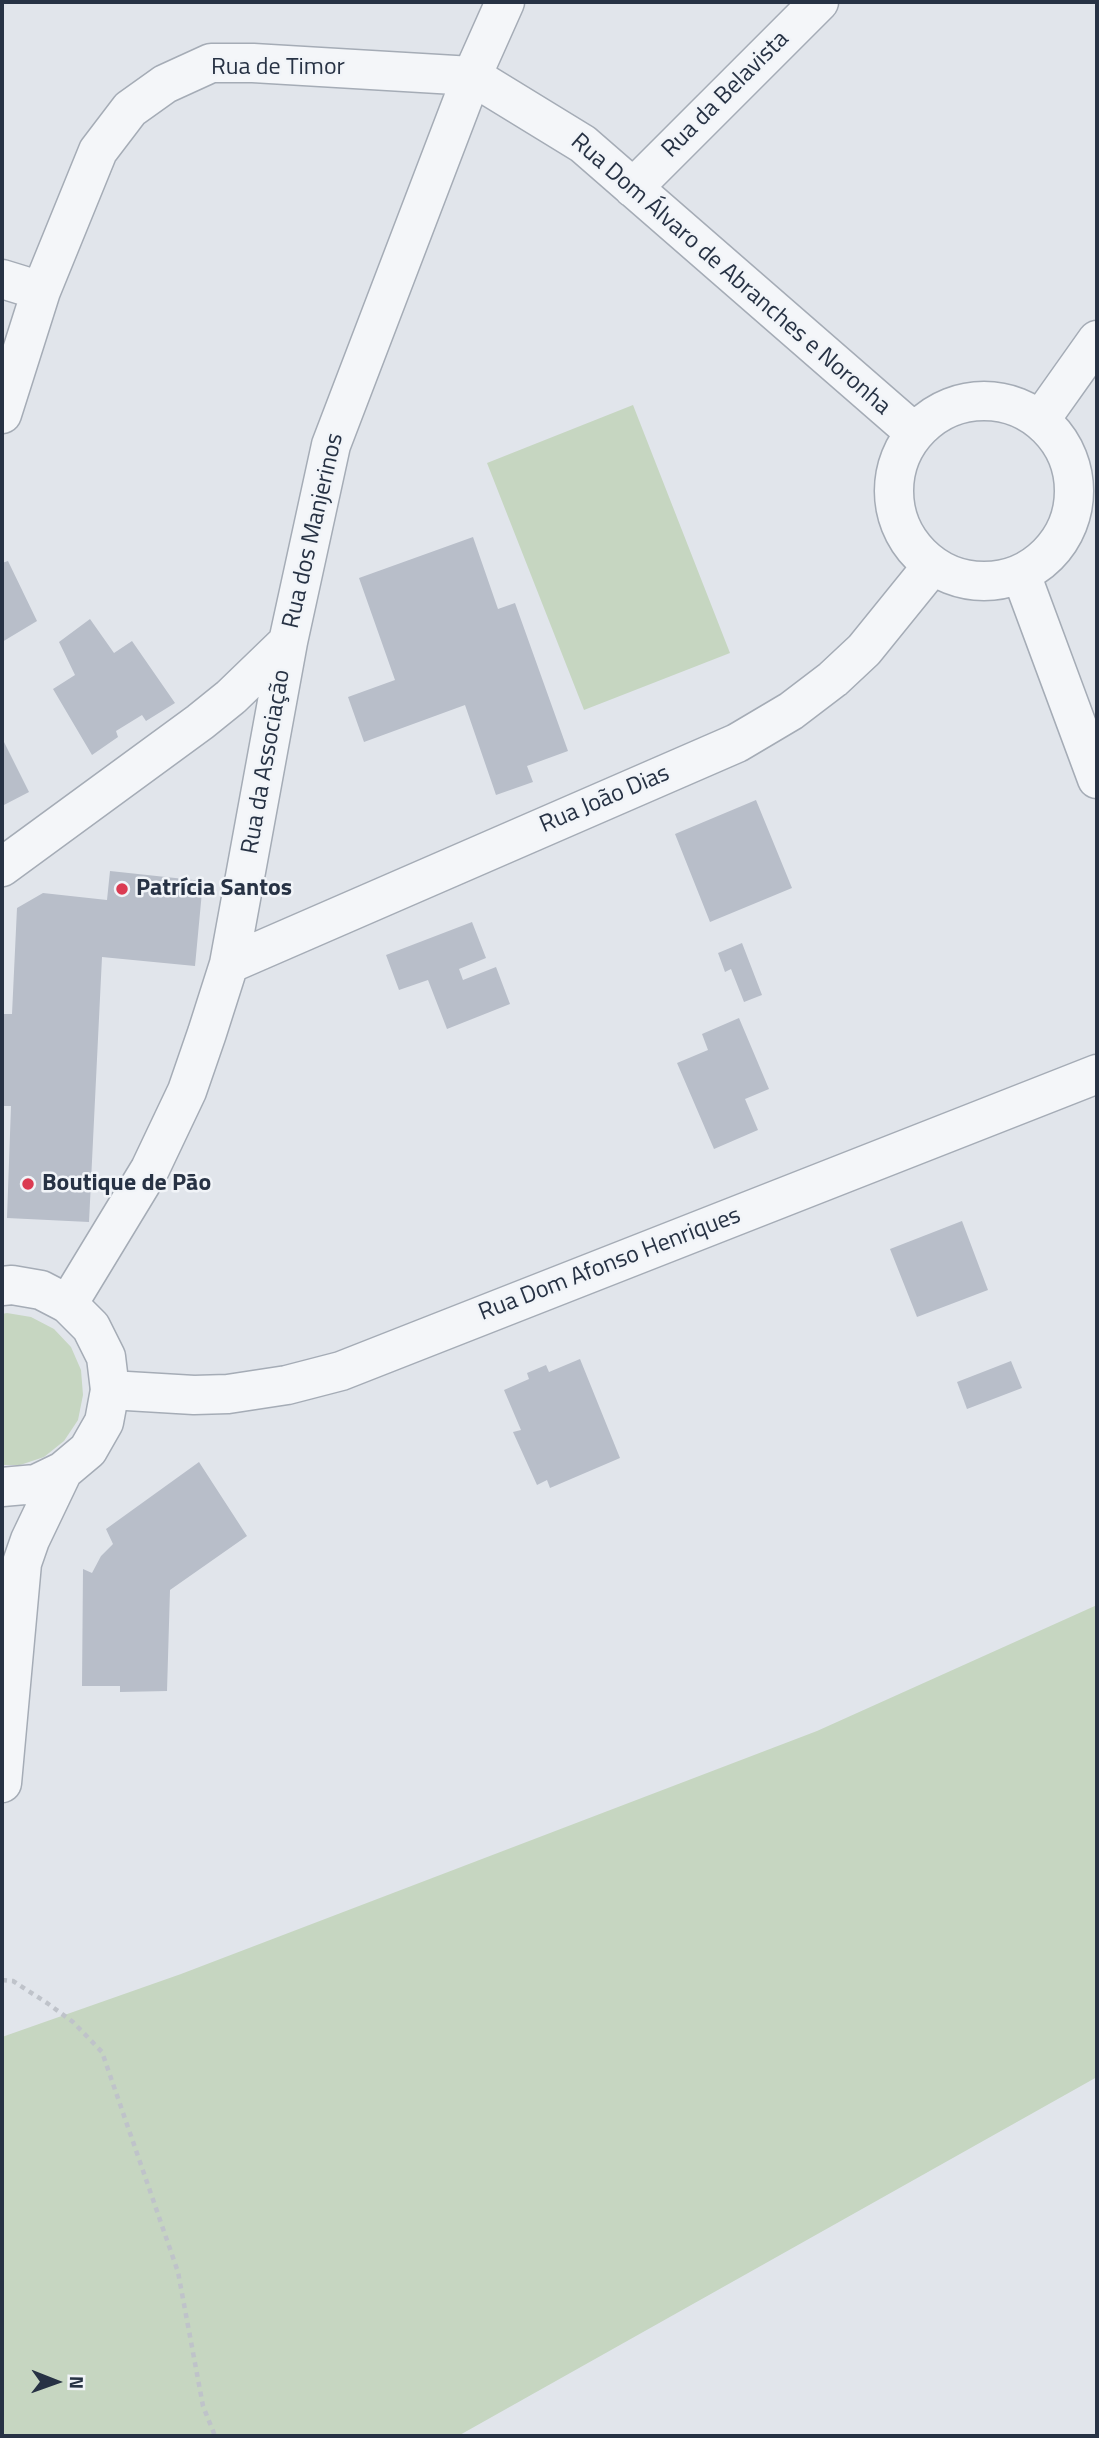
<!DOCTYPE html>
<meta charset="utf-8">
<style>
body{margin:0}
#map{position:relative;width:1099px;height:2438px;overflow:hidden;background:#e1e5eb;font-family:"Titillium Web",sans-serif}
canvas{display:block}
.frame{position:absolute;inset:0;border:4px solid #273244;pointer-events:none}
.north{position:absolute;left:21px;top:2347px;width:70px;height:70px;-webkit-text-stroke:5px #f1f4f8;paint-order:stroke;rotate:91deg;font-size:19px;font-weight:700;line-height:28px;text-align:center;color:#273244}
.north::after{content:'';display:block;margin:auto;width:24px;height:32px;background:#273244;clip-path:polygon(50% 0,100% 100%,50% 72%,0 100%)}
</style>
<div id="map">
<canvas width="1099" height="2438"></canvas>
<div class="frame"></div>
<div class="north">N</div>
</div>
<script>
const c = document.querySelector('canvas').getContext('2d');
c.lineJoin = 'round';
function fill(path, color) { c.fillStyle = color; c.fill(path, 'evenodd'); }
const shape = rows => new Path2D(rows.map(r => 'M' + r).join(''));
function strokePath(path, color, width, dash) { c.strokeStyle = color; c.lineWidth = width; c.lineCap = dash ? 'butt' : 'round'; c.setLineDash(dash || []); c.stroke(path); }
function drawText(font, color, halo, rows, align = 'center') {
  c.font = font + ' "Titillium Web",sans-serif'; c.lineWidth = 5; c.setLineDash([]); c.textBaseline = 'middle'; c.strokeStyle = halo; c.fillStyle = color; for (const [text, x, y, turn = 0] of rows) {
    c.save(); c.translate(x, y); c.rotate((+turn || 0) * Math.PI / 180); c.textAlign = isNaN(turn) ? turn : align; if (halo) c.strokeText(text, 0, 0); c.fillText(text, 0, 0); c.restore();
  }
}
fill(shape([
 [633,405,730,653,584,710,487,463],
 [7,1313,31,1317,54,1329,71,1347,81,1370,83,1395,78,1420,64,1441,44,1457,20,1465,2,1465,2,1314],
 [1097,1605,1097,2077,458,2436,2,2436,2,2037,181,1974,817,1731]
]), '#c6d6c1');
fill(shape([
 [473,537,498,609,515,603,568,751,527,766,533,782,496,795,465,705,364,742,348,697,395,680,359,578],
 [8,561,37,621,2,642,2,563],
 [90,619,114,653,132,641,175,703,146,721,142,715,116,731,118,737,92,755,53,689,75,675,59,642],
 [2,738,29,792,2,806],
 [756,800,792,888,710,922,675,834],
 [110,871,203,881,195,966,102,957,89,1222,7,1218,11,1106,2,1106,2,1014,12,1014,17,908,43,893,107,900],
 [472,922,486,958,459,969,463,980,496,967,510,1004,447,1029,428,980,399,990,386,955],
 [742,943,762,995,744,1002,731,969,725,972,718,953],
 [739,1018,769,1089,745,1099,758,1130,714,1149,677,1063,708,1050,702,1034],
 [962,1221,988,1290,917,1317,890,1249],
 [580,1359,620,1458,550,1488,547,1480,537,1485,513,1432,521,1430,504,1390,529,1379,527,1373,546,1365,549,1372],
 [1011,1361,1022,1388,967,1409,957,1382],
 [199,1462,247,1536,170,1590,167,1691,120,1692,120,1686,82,1686,83,1569,92,1573,101,1556,113,1544,106,1529]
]), '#b8bec9');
const minor = shape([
 [633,188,819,2],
 [2,279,41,291,98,151,130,109,165,84,211,63,253,63,472,76,583,144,915,433],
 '894 491a90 90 0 1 1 180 0a90 90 0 1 1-180 0Z',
 [2,414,41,291],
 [1041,419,1097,340],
 [1021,574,1097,779],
 [2,867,200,722,231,697,288,642],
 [229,964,737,743,791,711,833,679,864,650,932,566],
 [68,1304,150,1169,187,1091,207,1033,229,964,288,642,331,445,472,76,505,2],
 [110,1390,194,1395,228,1394,287,1385,341,1371,1097,1074]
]);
const tertiary = shape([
 [2,1286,12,1285,41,1290,68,1304,91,1327,106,1357,110,1390,104,1422,88,1450,63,1471,36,1484,2,1487],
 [2,1783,22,1563,30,1540,63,1471]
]);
strokePath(minor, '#a5acb6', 41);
strokePath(tertiary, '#a5acb6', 41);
strokePath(shape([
 [2,1980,13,1981,47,2003,73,2022,102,2052,178,2272,203,2406,215,2436]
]), '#bfc3ca', 4.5, [5, 5]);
strokePath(minor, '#f4f6f9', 38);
strokePath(tertiary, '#f4f6f9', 38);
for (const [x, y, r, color] of [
 [122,889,7,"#db3b52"],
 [28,1184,7,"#db3b52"]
]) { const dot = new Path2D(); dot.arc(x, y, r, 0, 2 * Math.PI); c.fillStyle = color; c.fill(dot); strokePath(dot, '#f1f4f8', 2.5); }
drawText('24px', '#273244', '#f1f4f8', [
 ["Rua de Timor",278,68],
 ["Rua da Belavista",726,95,-45],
 ["Rua Dom Álvaro de Abranches e Noronha",730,275,41],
 ["Rua dos Manjerinos",314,531,-77],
 ["Rua da Associação",267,762,-80],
 ["Rua João Dias",605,800,-23],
 ["Rua Dom Afonso Henriques",610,1265,-21]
]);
drawText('bold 24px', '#273244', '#f1f4f8', [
 ["Patrícia Santos",136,889],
 ["Boutique de Pão",42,1184]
], 'left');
</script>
